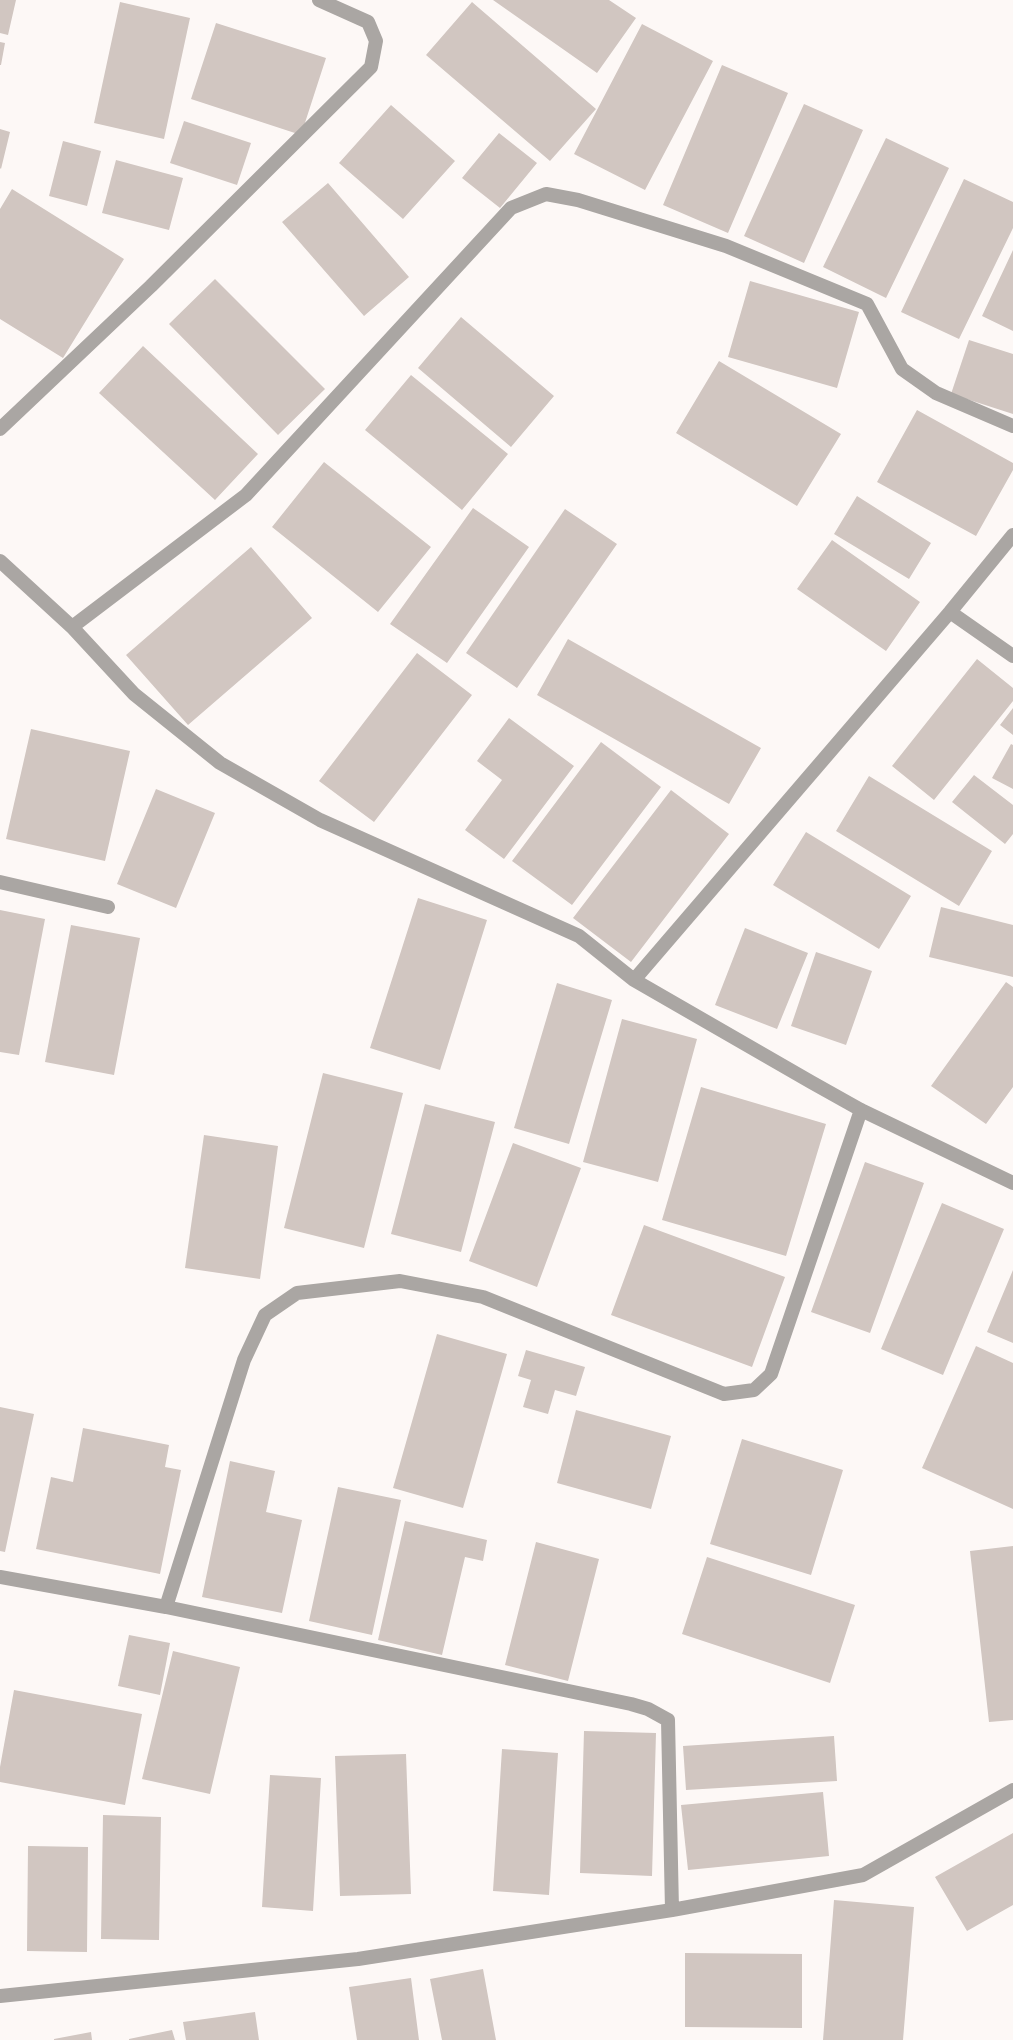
<!DOCTYPE html>
<style>
body{margin:0}
canvas{display:block;background:#fdf8f6}
</style>
<canvas width="1013" height="2040"></canvas>
<script>
const c = document.querySelector('canvas').getContext('2d');
c.lineJoin = 'round';
function fill(path, color) { c.fillStyle = color; c.fill(path, 'evenodd'); }
const shape = rows => new Path2D(rows.map(r => 'M' + r).join(''));
function strokePath(path, color, width, dash) { c.strokeStyle = color; c.lineWidth = width; c.lineCap = dash ? 'butt' : 'round'; c.setLineDash(dash || []); c.stroke(path); }
fill(shape([
 [0,0,16,0,8,35,0,33],
 [493,0,609,0,636,18,597,73],
 [120,2,190,18,164,139,94,123],
 [472,2,596,109,550,161,426,55],
 [216,23,326,58,301,135,191,99],
 [642,24,713,61,645,190,574,154],
 [0,42,5,43,1,65,0,65],
 [722,65,788,93,728,233,663,205],
 [804,104,863,130,804,263,744,236],
 [391,105,455,161,403,219,339,163],
 [184,121,251,143,237,185,170,163],
 [0,129,10,132,1,169,0,168],
 [499,133,537,163,500,208,462,178],
 [886,138,949,168,886,298,823,267],
 [63,141,101,151,87,206,49,196],
 [116,160,183,178,169,230,102,213],
 [964,179,1013,202,1013,228,959,339,901,312],
 [328,183,409,277,364,316,282,222],
 [12,189,124,259,63,358,0,319,0,209],
 [1013,250,1013,331,982,316],
 [215,279,325,389,278,435,169,324],
 [750,281,859,312,837,388,728,357],
 [461,317,554,396,511,447,418,368],
 [969,340,1013,354,1013,414,951,394],
 [143,346,258,454,215,500,99,393],
 [719,361,841,434,797,506,676,433],
 [411,375,508,454,462,510,365,430],
 [917,410,1013,463,1013,470,976,536,877,482],
 [324,462,431,547,378,612,272,527],
 [857,496,931,543,909,579,834,534],
 [473,508,529,547,447,663,390,624],
 [565,509,617,544,517,688,466,653],
 [832,540,920,602,886,651,797,589],
 [251,547,312,618,188,725,126,655],
 [568,639,761,748,729,804,537,695],
 [417,653,472,695,374,822,319,781],
 [977,659,1013,688,1013,701,934,800,892,766],
 [1013,708,1013,735,1000,725],
 [509,718,574,766,504,859,465,830,502,780,477,761],
 [31,729,130,751,105,861,6,839],
 [601,742,661,787,572,905,512,861],
 [1011,744,1013,745,1013,789,992,778],
 [974,775,1013,805,1013,834,1005,844,952,802],
 [869,776,992,851,959,906,836,831],
 [156,789,215,813,176,908,117,884],
 [671,790,729,834,631,962,573,918],
 [806,832,911,896,879,949,773,885],
 [418,898,487,920,440,1070,370,1048],
 [941,907,1013,925,1013,977,929,957],
 [0,910,45,919,19,1055,0,1052],
 [71,925,140,938,114,1075,45,1062],
 [745,928,808,953,777,1029,715,1005],
 [816,952,872,971,846,1045,791,1026],
 [1006,982,1013,987,1013,1087,986,1124,931,1086],
 [557,983,612,1000,569,1144,514,1128],
 [622,1019,697,1039,658,1182,583,1162],
 [323,1073,403,1093,364,1248,284,1228],
 [701,1087,826,1124,786,1256,662,1220],
 [425,1104,495,1122,461,1252,391,1234],
 [204,1135,278,1146,260,1279,185,1268],
 [513,1143,581,1168,537,1287,469,1261],
 [865,1162,924,1183,870,1333,811,1312],
 [942,1203,1004,1229,943,1375,881,1349],
 [644,1225,785,1277,752,1367,611,1315],
 [1013,1270,1013,1343,987,1332],
 [437,1334,507,1354,463,1508,393,1488],
 [976,1346,1013,1363,1013,1509,922,1468],
 [526,1350,585,1367,576,1396,555,1390,548,1414,523,1407,531,1380,518,1376],
 [0,1407,34,1414,5,1552,0,1551],
 [576,1410,671,1436,651,1509,557,1483],
 [83,1428,169,1445,165,1467,181,1470,160,1574,36,1549,51,1477,73,1482],
 [742,1439,843,1470,811,1575,710,1544],
 [230,1461,275,1471,266,1512,302,1520,282,1613,202,1597],
 [338,1487,401,1500,372,1635,309,1621],
 [405,1521,487,1540,483,1561,465,1557,442,1655,378,1640],
 [536,1542,599,1559,568,1681,505,1665],
 [1013,1546,1013,1720,989,1722,970,1551],
 [707,1557,855,1605,830,1683,682,1634],
 [129,1635,170,1643,160,1695,118,1686],
 [173,1651,240,1667,210,1794,142,1779],
 [14,1690,142,1714,125,1805,0,1782,0,1767],
 [584,1731,656,1733,652,1876,580,1873],
 [834,1736,837,1781,686,1790,683,1746],
 [502,1749,558,1753,549,1895,493,1891],
 [406,1754,411,1894,340,1896,335,1756],
 [270,1775,321,1778,313,1911,262,1907],
 [823,1792,829,1856,688,1870,681,1805],
 [103,1815,161,1817,159,1940,101,1939],
 [1013,1833,1013,1905,967,1931,935,1877],
 [28,1846,88,1847,87,1952,27,1951],
 [834,1900,914,1907,903,2040,823,2040],
 [685,1953,802,1954,802,2028,685,2027],
 [483,1969,496,2040,442,2040,430,1979],
 [411,1978,419,2040,357,2040,349,1987],
 [255,2012,259,2040,186,2040,183,2022],
 [172,2030,175,2040,129,2040,129,2039],
 [91,2032,92,2040,54,2040,54,2039]
]), '#d1c6c1');
strokePath(shape([
 [0,429,151,286,371,67,376,41,368,22,319,0],
 [0,561,72,627,134,694,220,763,320,820,579,936,634,980,811,1082,861,1110,1013,1183],
 [950,612,1013,656],
 [72,627,246,495,511,208,546,194,578,200,726,246,867,304,902,369,936,393,1013,426],
 [0,882,108,907],
 [634,980,950,612,1013,535],
 [0,1577,166,1607,631,1704,648,1709,668,1720,672,1910],
 [166,1607,244,1360,265,1315,297,1293,400,1281,483,1297,724,1394,754,1390,771,1374,861,1110],
 [0,1996,358,1959,672,1910,863,1875,1013,1790]
]), '#aaa6a3', 14);
</script>
